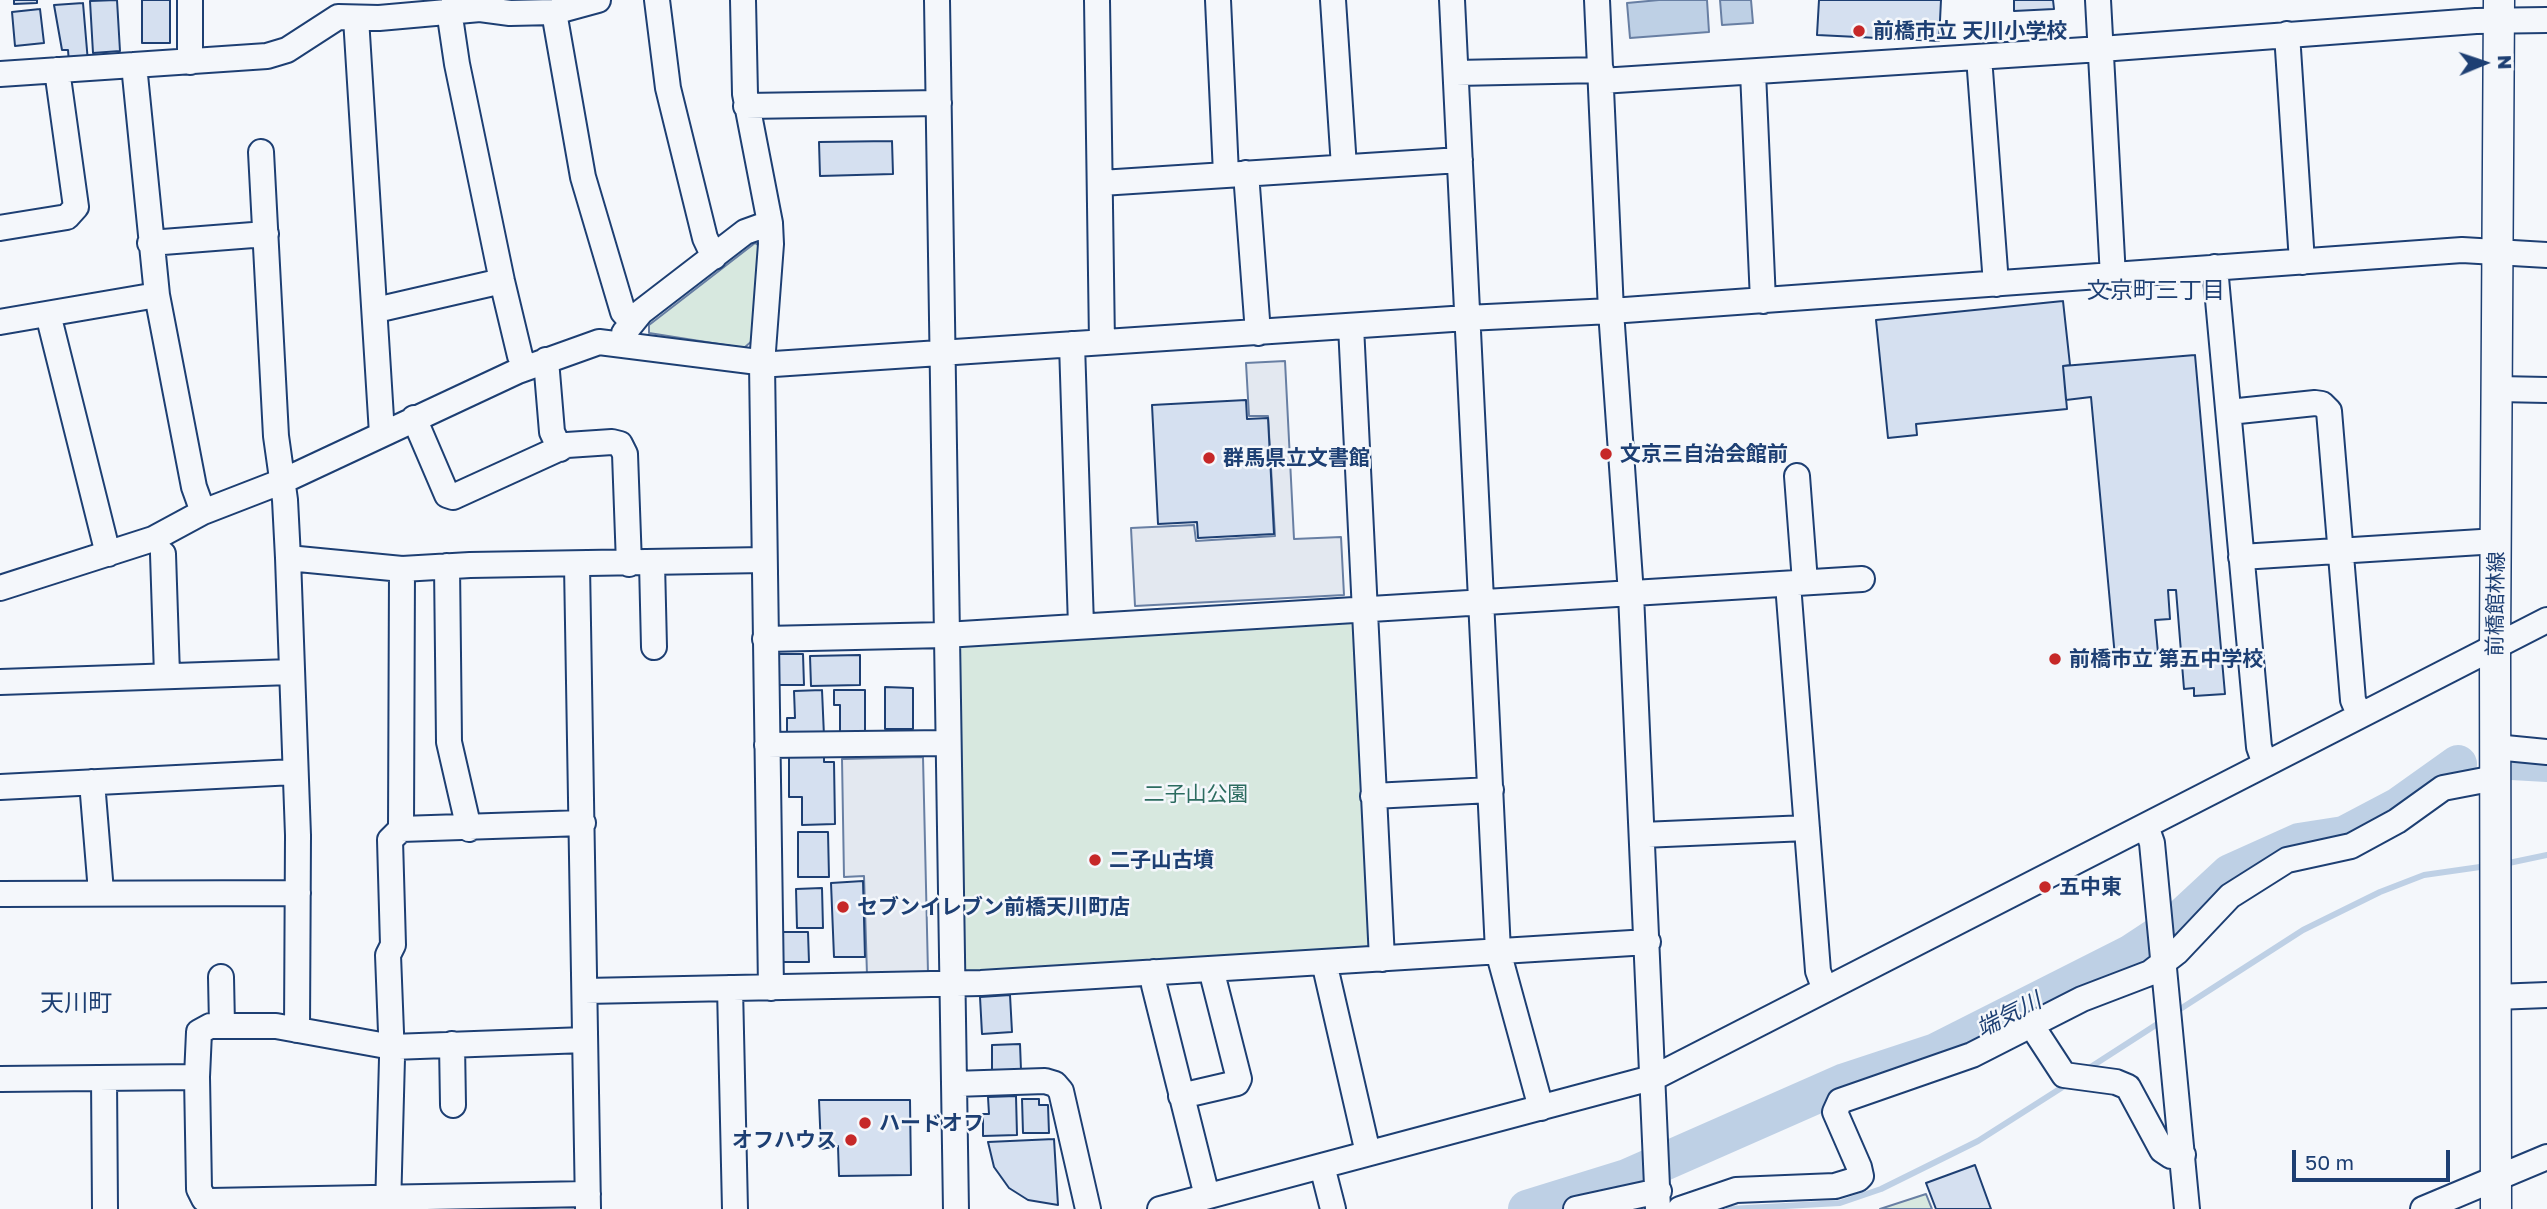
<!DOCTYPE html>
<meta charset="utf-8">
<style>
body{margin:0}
#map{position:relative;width:2547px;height:1209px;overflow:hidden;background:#f4f7fb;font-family:"Golos Text",sans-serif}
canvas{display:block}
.north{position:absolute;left:2449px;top:28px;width:70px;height:70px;-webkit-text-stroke:5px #f4f7fb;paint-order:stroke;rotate:88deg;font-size:19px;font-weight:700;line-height:28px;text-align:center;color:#1d3f73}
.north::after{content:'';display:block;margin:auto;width:24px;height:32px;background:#1d3f73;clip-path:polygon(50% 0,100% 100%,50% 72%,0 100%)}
.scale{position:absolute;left:2292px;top:1150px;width:158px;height:32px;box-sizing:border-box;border:4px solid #1d3f73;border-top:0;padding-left:9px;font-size:21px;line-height:24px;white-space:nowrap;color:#1d3f73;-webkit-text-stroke:5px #f4f7fb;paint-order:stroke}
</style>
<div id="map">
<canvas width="2547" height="1209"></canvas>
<div class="north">N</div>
<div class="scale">50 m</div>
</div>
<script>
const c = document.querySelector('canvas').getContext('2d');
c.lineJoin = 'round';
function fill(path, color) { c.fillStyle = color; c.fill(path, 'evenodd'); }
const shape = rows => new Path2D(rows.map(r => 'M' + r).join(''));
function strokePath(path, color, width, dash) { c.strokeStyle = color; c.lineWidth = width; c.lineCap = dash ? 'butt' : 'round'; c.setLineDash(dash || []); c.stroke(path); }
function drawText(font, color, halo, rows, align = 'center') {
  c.font = font + ' "Golos Text","Noto Sans JP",sans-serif'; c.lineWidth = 5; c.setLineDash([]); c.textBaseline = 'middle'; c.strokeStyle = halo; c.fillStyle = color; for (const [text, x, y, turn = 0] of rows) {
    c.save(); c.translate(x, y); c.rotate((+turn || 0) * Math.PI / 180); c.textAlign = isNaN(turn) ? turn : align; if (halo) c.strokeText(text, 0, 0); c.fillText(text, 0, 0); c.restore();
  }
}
const green = shape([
 [755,243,761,247,753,340,744,348,649,333,649,325,755,243],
 [1365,607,1382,959,952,984,945,635,1365,607],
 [1926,1194,1932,1209,1880,1209,1926,1194]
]);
fill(green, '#d7e8df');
strokePath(green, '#687fa3', 2);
const parking = shape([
 [1285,361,1294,539,1341,537,1344,595,1135,606,1131,528,1194,525,1196,541,1275,536,1268,416,1249,416,1246,363,1285,361],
 [923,757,928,973,867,975,864,876,844,877,842,759,923,757]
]);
fill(parking, '#e3e8f0');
strokePath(parking, '#687fa3', 2);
const water = shape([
 [1659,0,1707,0,1709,32,1630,38,1627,3,1659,0],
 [1720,0,1751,0,1753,23,1722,25,1720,0]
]);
fill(water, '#bed0e5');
strokePath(water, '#687fa3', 2);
strokePath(shape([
 [2504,864,2547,855],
 [2174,1013,2303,930,2380,892,2424,875,2487,866],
 [2086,1070,2162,1021],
 [1729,1209,1840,1203,1881,1189,1978,1141,2069,1083]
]), '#bed0e5', 6);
strokePath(shape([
 [2512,761,2547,763],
 [1527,1209,1627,1178,1845,1082,1936,1052,2130,954,2174,925,2230,873,2299,842,2344,835,2399,806,2458,764]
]), '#bed0e5', 38);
const building = shape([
 [14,0,37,0,37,3,14,4,14,0],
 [117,0,120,51,93,53,90,1,117,0],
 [142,0,170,0,170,43,142,43,142,0],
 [1819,0,1941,0,1939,41,1817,35,1819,0],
 [2014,0,2053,0,2054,9,2014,11,2014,0],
 [83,3,88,62,69,63,68,50,62,50,54,5,83,3],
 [40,9,44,43,15,46,12,12,40,9],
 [892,141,893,174,820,176,819,142,892,141],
 [2063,301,2070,365,2063,366,2067,409,1916,424,1917,435,1888,438,1876,320,2063,301],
 [2195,355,2225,694,2194,696,2194,688,2184,689,2176,590,2168,590,2170,619,2155,620,2158,653,2115,657,2091,397,2066,400,2063,366,2195,355],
 [1246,400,1247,419,1268,418,1274,534,1198,538,1197,522,1158,524,1152,405,1246,400],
 [777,654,803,654,804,685,778,685,777,654],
 [860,655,860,685,811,686,810,656,860,655],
 [885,687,913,688,913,729,885,729,885,687],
 [822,690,824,736,787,737,787,718,795,718,794,691,822,690],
 [834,690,865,690,865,733,840,733,840,705,834,705,834,690],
 [824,756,824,762,834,762,835,824,802,825,802,797,789,797,789,757,824,756],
 [798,832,828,832,829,877,798,877,798,832],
 [863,881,865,957,834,957,831,883,863,881],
 [822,888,823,928,797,928,796,889,822,888],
 [783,932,808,932,809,962,783,962,783,932],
 [1010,995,1012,1032,982,1034,980,997,1010,995],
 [1020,1044,1021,1070,992,1071,992,1045,1020,1044],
 [1016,1096,1017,1135,983,1136,983,1114,989,1114,988,1097,1016,1096],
 [1022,1099,1039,1099,1039,1105,1048,1105,1049,1133,1023,1133,1022,1099],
 [819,1100,910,1100,911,1175,839,1176,838,1146,821,1149,819,1100],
 [1054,1139,1058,1205,1028,1200,1009,1188,994,1167,988,1142,1054,1139],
 [1975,1165,1991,1209,1936,1209,1926,1183,1975,1165]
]);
fill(building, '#d5e0f0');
strokePath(building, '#1d3f73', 2);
const minor = shape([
 [657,0,668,88,705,238,714,257],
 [743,0,745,94,770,223,771,244,762,364,771,988],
 [937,0,956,1209],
 [1097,0,1102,342],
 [1218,0,1226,174],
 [1333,0,1344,167],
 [1452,0,1498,951,1541,1108],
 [1597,0,1611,311,1631,594,1658,1209],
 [2098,0,2113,277],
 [449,10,457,64,502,281,520,356,526,368],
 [554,12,583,177,623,312,631,321],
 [356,18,382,434],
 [2287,34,2302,262],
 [1979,57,1996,284],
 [190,62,190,0],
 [134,65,157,295,194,487,203,512],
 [1753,72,1763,301],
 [1456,73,1601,70],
 [0,74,267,56,287,50,338,17,379,18,480,9,510,13,554,12,598,0],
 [1601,81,2101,49,2476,21,2547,20],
 [746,106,939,103],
 [261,152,276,436,285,500,288,558,298,835,297,1030],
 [1246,173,1258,333],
 [1101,183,1460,160],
 [0,228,67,217,76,207,57,70],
 [150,243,266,234],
 [2215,267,2259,747,2265,764],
 [376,310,502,281],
 [48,314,108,554],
 [0,322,157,295],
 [1351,326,1382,959],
 [624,333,641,312,745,232,770,223],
 [1072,344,1081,626],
 [546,360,552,432,560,449],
 [2498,389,2547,390],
 [2229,412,2315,403,2322,404,2329,411,2353,700,2359,714],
 [414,418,447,495,453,497,567,445,612,442,620,444,625,454,629,564],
 [1797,476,1805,582],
 [163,554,167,675],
 [2241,557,2497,541],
 [288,558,402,569,470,565,764,560],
 [652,563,654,647],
 [577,565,588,1208],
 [447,566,449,742,469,829],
 [1788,584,1818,971,1825,990],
 [0,588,153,539,203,512,283,481,518,371,599,342,774,364,1467,318,1611,311,2462,250,2547,255],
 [765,639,945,635,1862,579],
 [0,682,291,672],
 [767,745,947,743],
 [2495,747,2547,752],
 [92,782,101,892],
 [0,787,294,772],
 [1373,796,1491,790],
 [2146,826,2152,843,2187,1209],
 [401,829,583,823],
 [1642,835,1807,828],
 [0,894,298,893],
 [1324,962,1368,1153],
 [1154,972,1154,985,1207,1196],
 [221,977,222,1025],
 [730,988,735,1209],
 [585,991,981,983,1648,942],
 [2495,997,2547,995],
 [2032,1026,2064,1075,2116,1082,2128,1087,2162,1150,2171,1156,2183,1155],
 [585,1040,392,1047,276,1026,210,1026,199,1032,197,1077,199,1189,204,1199,210,1201,588,1194],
 [452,1044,453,1105],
 [104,1078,105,1209],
 [0,1079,197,1077],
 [954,1084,1045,1081,1055,1084,1061,1091,1088,1209],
 [1181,1096,1237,1083,1239,1079,1211,969],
 [1322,1166,1333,1209],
 [388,1209,392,1058,388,955,393,945,390,840,401,829,402,569],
 [1160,1209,1655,1077,2547,620],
 [1576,1209,1659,1191],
 [1680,1209,1736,1190,1835,1186,1858,1179,1861,1176,1859,1167,1835,1112,1840,1101,1972,1055,2082,999,2150,973,2177,952,2230,896,2287,860,2351,846,2397,821,2443,788,2495,778],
 [2423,1209,2547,1157]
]);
const major = shape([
 [2496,1209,2495,646,2499,0]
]);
strokePath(minor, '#1d3f73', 28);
strokePath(major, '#1d3f73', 33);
strokePath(minor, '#f4f7fb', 24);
strokePath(major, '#f4f7fb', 30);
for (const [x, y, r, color] of [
 [1859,31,7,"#c62828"],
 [1606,454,7,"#c62828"],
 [1209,458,7,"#c62828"],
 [2055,659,7,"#c62828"],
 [1095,860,7,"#c62828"],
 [2045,887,7,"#c62828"],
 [843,907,7,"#c62828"],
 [865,1123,7,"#c62828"],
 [851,1140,7,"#c62828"]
]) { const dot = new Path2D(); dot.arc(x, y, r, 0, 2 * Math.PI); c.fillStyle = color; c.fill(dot); strokePath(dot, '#f4f7fb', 2.5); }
drawText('bold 21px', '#1d3f73', '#f4f7fb', [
 ["前橋市立 天川小学校",1873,31],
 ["文京三自治会館前",1620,454],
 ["群馬県立文書館",1223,458],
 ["前橋市立 第五中学校",2069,659],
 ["二子山古墳",1109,860],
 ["五中東",2059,887],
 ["セブンイレブン前橋天川町店",857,907],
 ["ハードオフ",879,1123],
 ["オフハウス",837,1140,"right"]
], 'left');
drawText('21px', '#1d3f73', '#f4f7fb', [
 ["前橋館林線",2496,604,-89]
]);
drawText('21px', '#2c6c60', '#f4f7fb', [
 ["二子山公園",1196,794]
]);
drawText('23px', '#1d3f73', '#f4f7fb', [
 ["文京町三丁目",2156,291]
]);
drawText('italic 23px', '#1d3f73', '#f4f7fb', [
 ["端気川",2009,1015,-27]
]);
drawText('24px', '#1d3f73', '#f4f7fb', [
 ["天川町",76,1003]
]);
</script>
